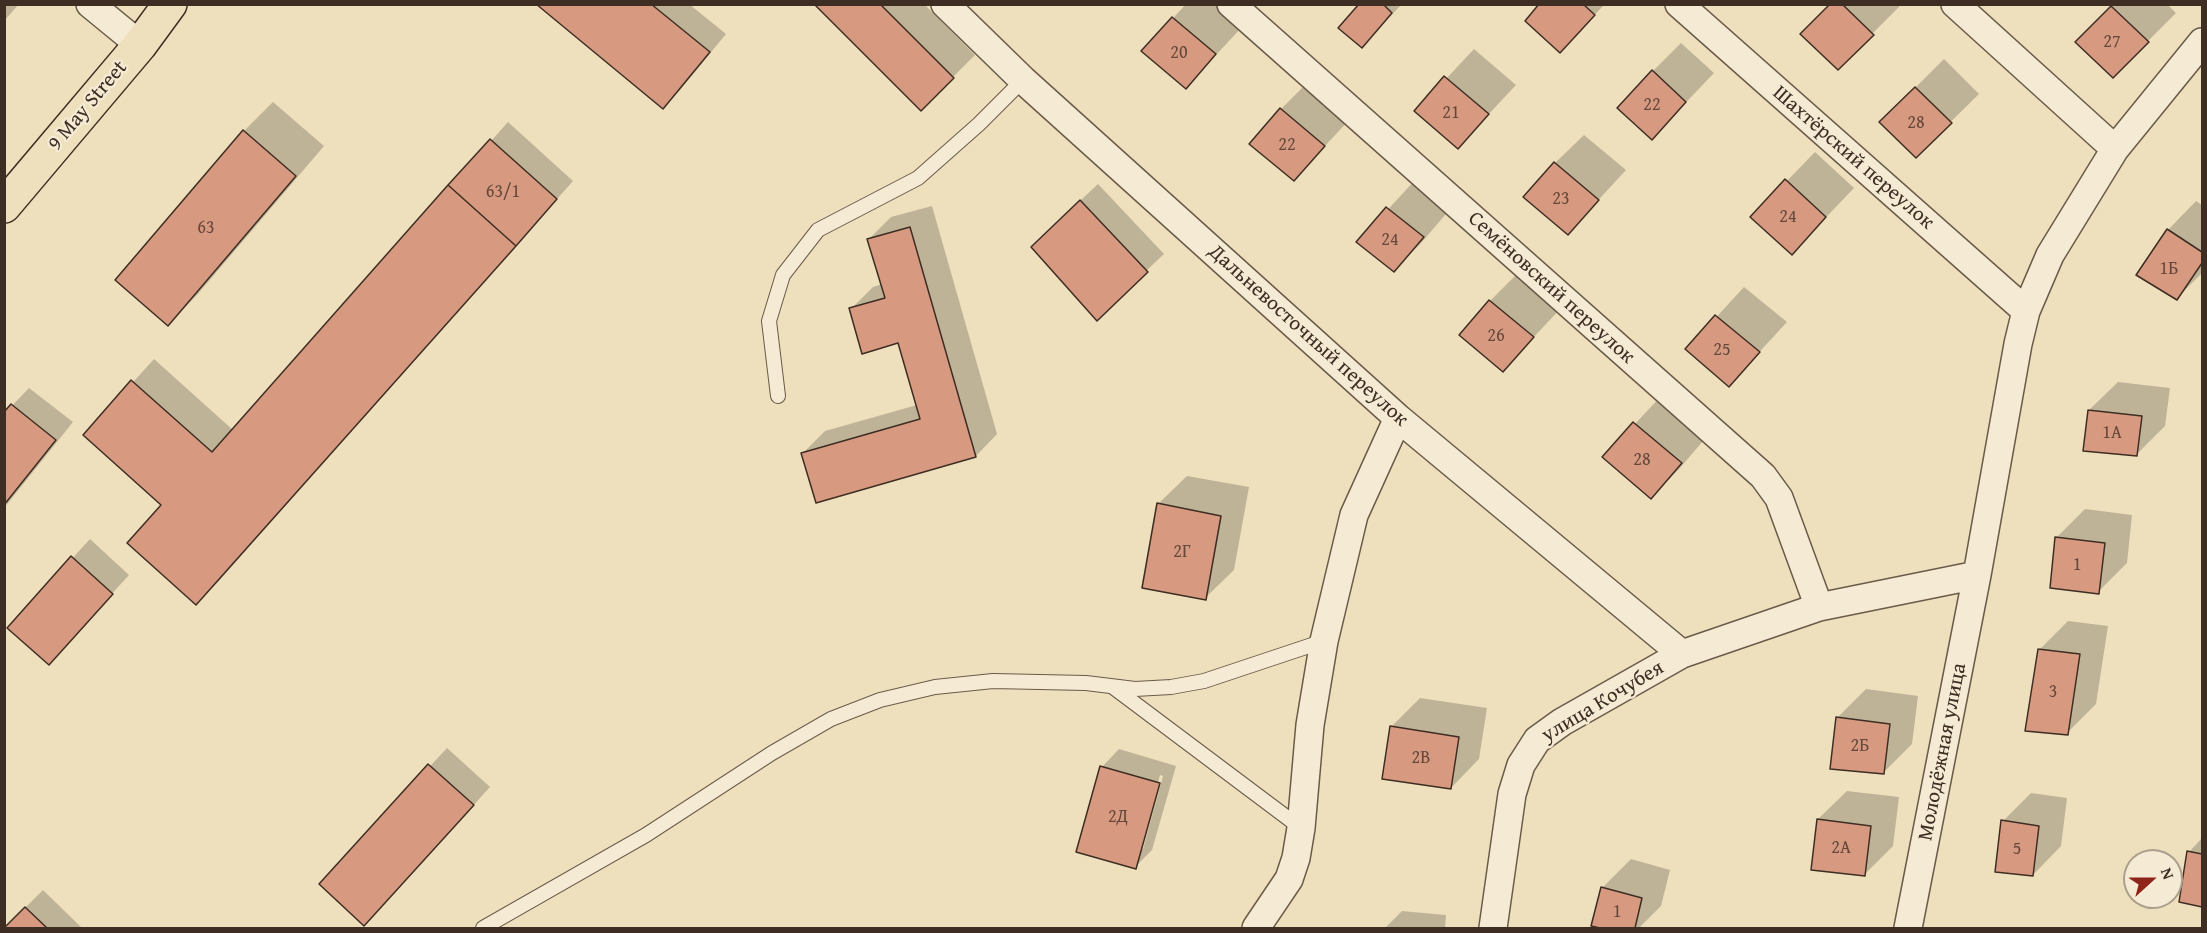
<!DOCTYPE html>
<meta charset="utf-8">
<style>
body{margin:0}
#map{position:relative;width:2207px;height:933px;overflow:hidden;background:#efe0bd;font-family:"Gentium Book Plus",serif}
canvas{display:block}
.frame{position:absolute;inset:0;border:6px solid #3d2d23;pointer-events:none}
.north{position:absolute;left:2123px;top:849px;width:60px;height:60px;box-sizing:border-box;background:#f5ebd4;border:2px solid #ab9f8d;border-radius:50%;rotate:69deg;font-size:16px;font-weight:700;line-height:24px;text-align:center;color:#3d2d23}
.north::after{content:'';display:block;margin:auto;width:21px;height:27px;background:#8f2418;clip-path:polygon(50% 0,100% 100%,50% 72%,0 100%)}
</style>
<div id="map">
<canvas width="2207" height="933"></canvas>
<div class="frame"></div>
<div class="north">N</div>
</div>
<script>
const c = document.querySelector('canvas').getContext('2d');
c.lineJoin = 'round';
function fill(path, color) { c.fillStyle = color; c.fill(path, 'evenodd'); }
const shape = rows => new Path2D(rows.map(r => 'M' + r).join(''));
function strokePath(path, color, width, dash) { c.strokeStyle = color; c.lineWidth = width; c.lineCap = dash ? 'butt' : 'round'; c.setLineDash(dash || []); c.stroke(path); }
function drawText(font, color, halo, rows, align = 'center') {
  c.font = font + ' "Gentium Book Plus",serif'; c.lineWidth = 4.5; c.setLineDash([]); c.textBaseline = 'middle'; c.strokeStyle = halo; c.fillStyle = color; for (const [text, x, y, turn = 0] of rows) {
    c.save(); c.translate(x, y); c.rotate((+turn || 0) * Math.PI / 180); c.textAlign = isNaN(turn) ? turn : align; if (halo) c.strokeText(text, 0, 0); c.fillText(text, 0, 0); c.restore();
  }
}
fill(shape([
 [4,4,19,4,4,21],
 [538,4,689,4,726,34,680,90,663,107],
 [817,4,924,4,975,55,921,109],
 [1186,4,1220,4,1244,25,1186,87,1143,51],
 [1361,4,1402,4,1362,46],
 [1542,4,1605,4,1560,51],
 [1832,4,1900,4,1901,5,1838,68],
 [2115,4,2167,4,2176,13,2113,76,2077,42],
 [1681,43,1714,73,1652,138,1653,71],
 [1474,49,1516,85,1458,147,1416,111],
 [1944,59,1979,94,1916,156,1881,122],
 [1309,81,1352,117,1294,179,1281,109],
 [273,102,324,146,197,295,168,324,117,280,244,131],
 [508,122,573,181,218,582,196,603,163,505,85,435,154,359,233,430],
 [1584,135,1626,170,1568,233,1555,163],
 [1815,152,1854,188,1792,253,1752,217],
 [1416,179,1451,208,1422,242,1394,270,1358,242],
 [1098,184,1164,254,1146,271,1050,229],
 [2196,201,2202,205,2202,273,2177,298,2168,230],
 [932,206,997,434,976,456,803,453,825,431,917,405,899,342,851,309,873,287,882,284,869,239,891,217],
 [1519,272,1561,308,1503,370,1461,335,1490,301],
 [1744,287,1787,322,1729,385,1687,349],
 [2118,382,2170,388,2165,426,2136,455,2089,410],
 [29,388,73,422,4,508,4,414],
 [1663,394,1709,434,1680,468,1651,497,1604,457],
 [1187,476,1249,487,1234,570,1205,598,1158,504],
 [2085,509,2132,515,2127,563,2098,592,2057,537],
 [90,539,129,575,49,663,9,628],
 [2068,621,2108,626,2096,704,2067,733,2039,650],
 [1866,689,1918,696,1912,744,1883,773,1837,718],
 [1420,698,1487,708,1479,759,1451,788,1391,727],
 [447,748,490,787,381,907,321,884],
 [1119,749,1176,766,1152,850,1135,867,1102,767],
 [1160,775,1163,776,1143,849,1140,849],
 [1847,791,1899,797,1893,846,1865,874,1818,819],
 [2031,793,2067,798,2061,846,2033,875,2003,821],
 [2202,838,2202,905,2180,901,2189,852],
 [1631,859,1670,870,1661,906,1639,928,1606,928,1593,925,1602,888],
 [43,890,82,928,5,928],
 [1402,911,1446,915,1445,928,1385,928]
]), '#0003');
const building = shape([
 [536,4,651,4,710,52,663,109,536,4],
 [814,4,880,4,954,78,921,111,814,4],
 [1359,4,1383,4,1392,13,1362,48,1338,28,1359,4],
 [1539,4,1583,4,1595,15,1560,53,1525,21,1539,4],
 [1830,4,1842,4,1874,35,1838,70,1800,34,1830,4],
 [2111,6,2149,42,2113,78,2075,42,2111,6],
 [1172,17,1216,54,1186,89,1141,51,1172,17],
 [1652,70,1686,102,1652,140,1617,108,1652,70],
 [1444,76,1489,114,1458,149,1414,111,1444,76],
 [1915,87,1952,123,1916,158,1879,122,1915,87],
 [1280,108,1325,146,1294,181,1249,144,1280,108],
 [243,130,296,176,168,326,115,280,243,130],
 [490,139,557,199,516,246,448,185,490,139],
 [1554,162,1599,200,1568,235,1523,197,1554,162],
 [1785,179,1826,217,1792,255,1750,217,1785,179],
 [448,185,516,246,196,605,127,543,161,505,83,435,131,380,212,452,448,185],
 [1080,200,1148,272,1097,321,1031,247,1080,200],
 [1386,207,1424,237,1394,272,1356,242,1386,207],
 [910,227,976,457,816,503,801,453,920,419,898,343,862,354,849,308,885,298,867,239,910,227],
 [2167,229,2202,252,2202,263,2177,300,2136,275,2167,229],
 [1489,300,1534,337,1503,372,1459,335,1489,300],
 [1715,315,1760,352,1729,387,1685,349,1715,315],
 [11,404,56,440,4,505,4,412,11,404],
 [2088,410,2142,416,2137,456,2083,451,2088,410],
 [1633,422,1682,463,1651,499,1602,457,1633,422],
 [1157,503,1221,516,1206,600,1142,588,1157,503],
 [2055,537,2105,543,2099,594,2050,588,2055,537],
 [71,556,113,594,49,665,7,628,71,556],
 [2038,649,2080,654,2068,735,2025,731,2038,649],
 [1836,717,1890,724,1884,774,1830,769,1836,717],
 [1390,726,1459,737,1451,789,1382,779,1390,726],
 [428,764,474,805,364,926,319,884,428,764],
 [1100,766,1160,783,1136,869,1076,852,1100,766],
 [1817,819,1871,826,1865,876,1811,870,1817,819],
 [2001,820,2039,826,2033,876,1995,872,2001,820],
 [2187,851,2202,854,2202,907,2179,902,2187,851],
 [1601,887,1642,898,1635,928,1600,928,1591,926,1601,887],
 [25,907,47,928,4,928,25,907]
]);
fill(building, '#d79a81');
strokePath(building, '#3d2d23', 1.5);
const lane = shape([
 [778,396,769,321,783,275,818,230,918,178,979,124,1023,80],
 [1113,687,1301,828],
 [483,928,646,835,772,753,831,719,880,700,935,687,993,681,1086,683,1135,689,1171,687,1204,681,1324,641]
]);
const street = shape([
 [90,4,140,45],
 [945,4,1023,80,1398,418,1682,654],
 [1231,4,1763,476,1779,498,1819,607],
 [1679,4,2026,311],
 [1955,4,2115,149],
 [1256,928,1289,879,1296,858,1301,828,1310,725,1324,641,1354,515,1398,418],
 [1493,928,1512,794,1521,765,1537,740,1562,722,1682,654,1819,607,1977,575],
 [1908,928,1977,575,2018,344,2026,311,2050,255,2115,149,2202,42]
]);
const primary = shape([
 [4,206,140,45,170,4]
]);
strokePath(lane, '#6a5a4a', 16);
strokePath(street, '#6a5a4a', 30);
strokePath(primary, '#3d2d23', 36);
strokePath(lane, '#f5ebd4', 14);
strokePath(street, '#f5ebd4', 27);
strokePath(primary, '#efe0bd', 33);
drawText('18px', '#64483a', null, [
 ["27",2112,42],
 ["20",1179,53],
 ["22",1652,105],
 ["21",1451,113],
 ["28",1916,123],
 ["22",1287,145],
 ["63/1",503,192],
 ["23",1561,199],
 ["24",1788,217],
 ["63",206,228],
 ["24",1390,240],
 ["1Б",2169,269],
 ["26",1496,336],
 ["25",1722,350],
 ["1А",2112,433],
 ["28",1642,460],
 ["2Г",1182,552],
 ["1",2077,565],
 ["3",2053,692],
 ["2Б",1860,746],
 ["2В",1421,758],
 ["2Д",1118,817],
 ["2А",1841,848],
 ["5",2017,849],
 ["1",1617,912]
]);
drawText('21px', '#3d2d23', '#f5ebd4', [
 ["9 May Street",88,106,-50],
 ["Шахтёрский переулок",1853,158,41],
 ["Семёновский переулок",1551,288,42],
 ["Дальневосточный переулок",1308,336,42],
 ["улица Кочубея",1603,702,-31],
 ["Молодёжная улица",1943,752,-79]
]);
</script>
